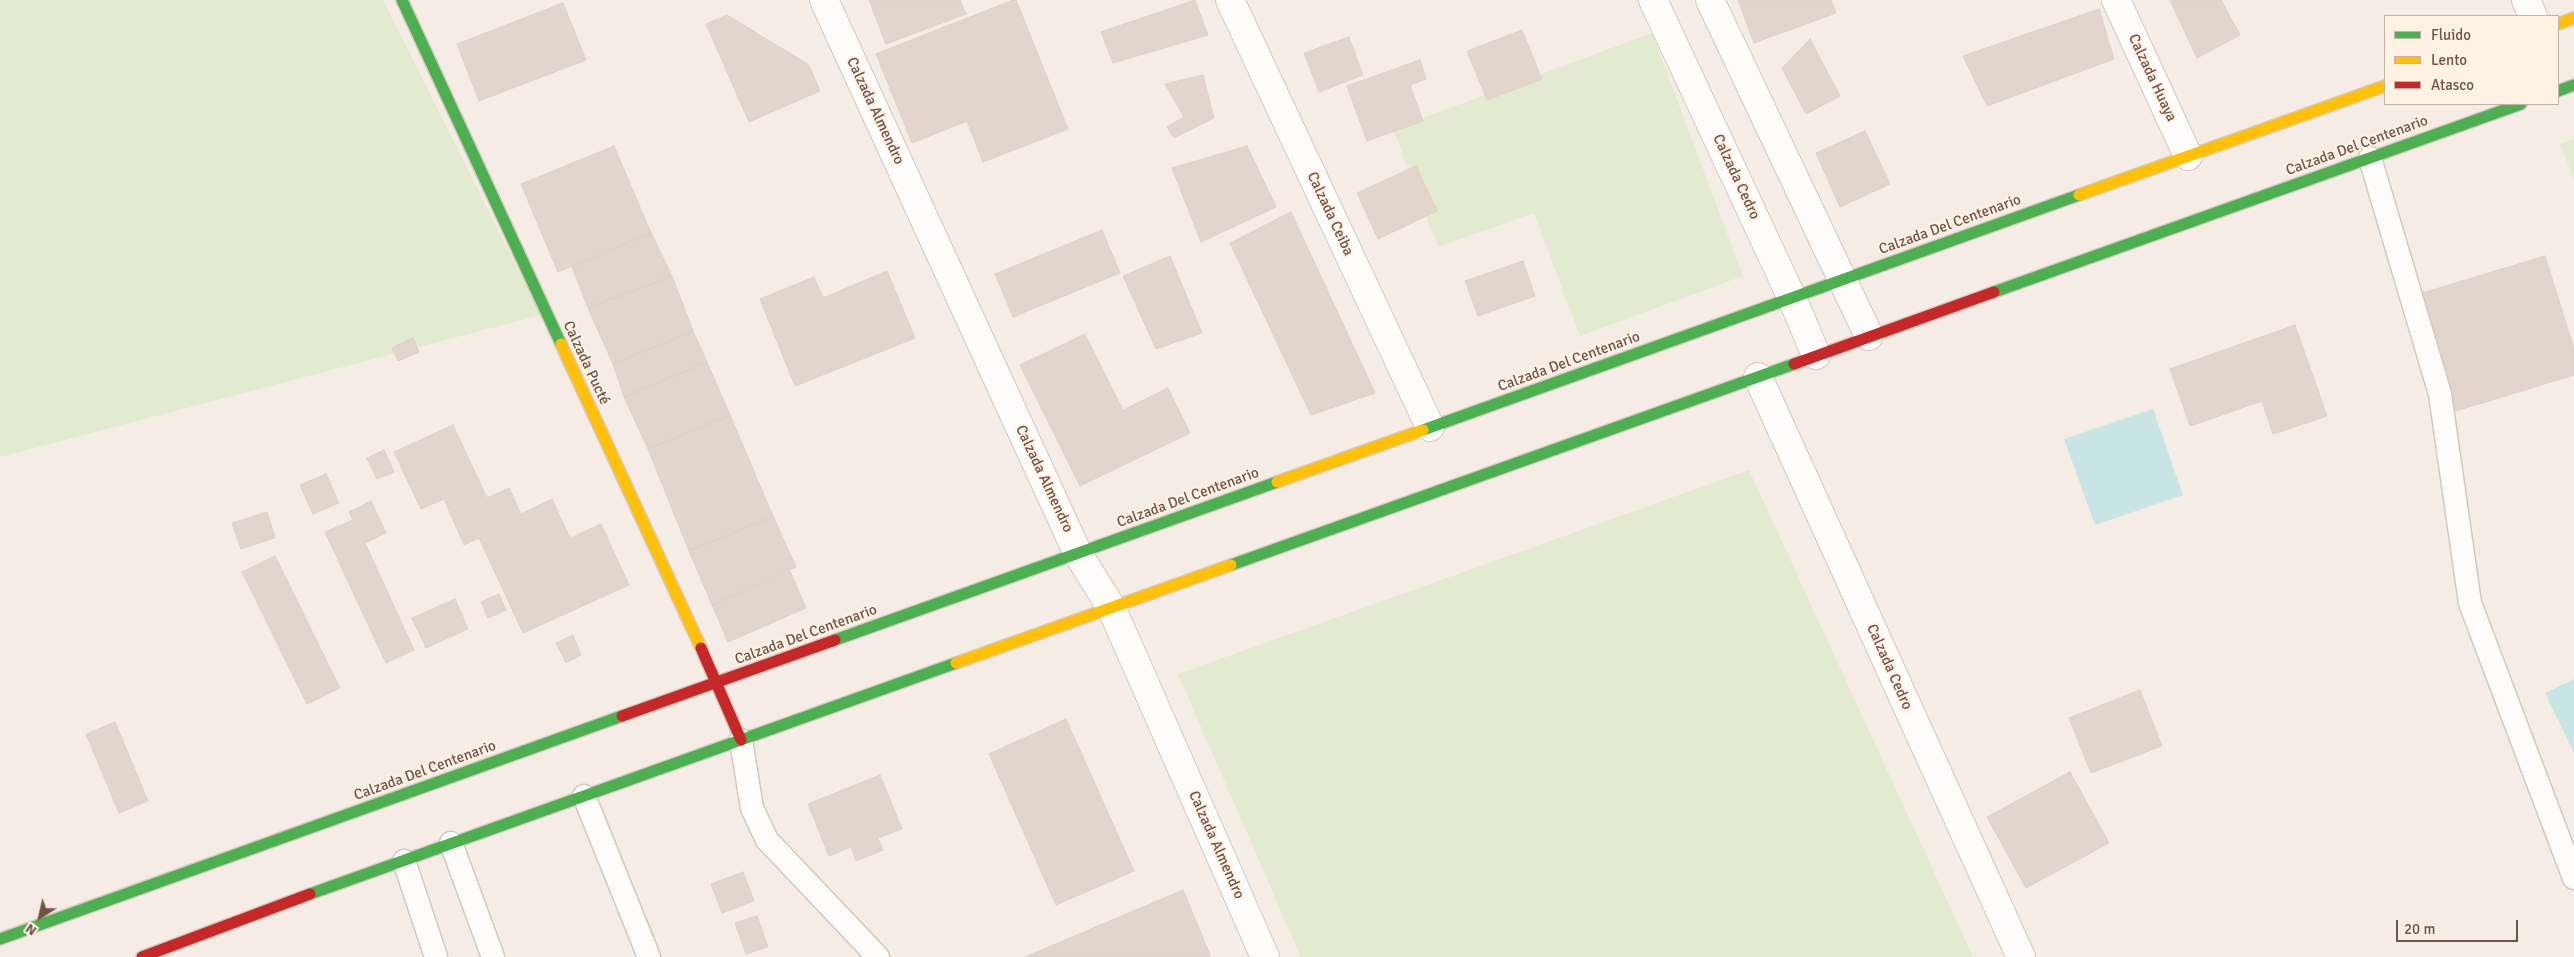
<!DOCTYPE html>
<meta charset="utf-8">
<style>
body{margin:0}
#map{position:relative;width:2574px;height:957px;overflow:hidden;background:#f5ede5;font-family:Signika,sans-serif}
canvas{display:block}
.legend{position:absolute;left:2384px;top:15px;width:175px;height:90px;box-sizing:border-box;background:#fef2e5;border:1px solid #c5b2a6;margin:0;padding:6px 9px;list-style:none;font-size:15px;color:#705348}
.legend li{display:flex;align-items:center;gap:10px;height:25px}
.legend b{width:25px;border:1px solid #c5b2a6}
.north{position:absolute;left:15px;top:892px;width:50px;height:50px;-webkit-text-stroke:4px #fef2e5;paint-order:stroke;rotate:215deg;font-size:14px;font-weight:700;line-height:20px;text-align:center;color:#705348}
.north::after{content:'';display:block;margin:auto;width:18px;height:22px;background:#705348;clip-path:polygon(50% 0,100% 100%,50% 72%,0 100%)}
.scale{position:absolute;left:2396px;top:920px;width:122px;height:22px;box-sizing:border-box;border:2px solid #705348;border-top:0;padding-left:6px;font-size:15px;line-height:18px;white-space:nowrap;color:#705348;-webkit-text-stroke:4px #fef2e5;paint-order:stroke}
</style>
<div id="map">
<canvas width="2574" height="957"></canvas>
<ul class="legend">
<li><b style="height:6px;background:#4caf50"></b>Fluido</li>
<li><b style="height:6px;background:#ffc107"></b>Lento</li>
<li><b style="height:6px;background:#c62828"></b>Atasco</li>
</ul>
<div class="north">N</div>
<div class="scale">20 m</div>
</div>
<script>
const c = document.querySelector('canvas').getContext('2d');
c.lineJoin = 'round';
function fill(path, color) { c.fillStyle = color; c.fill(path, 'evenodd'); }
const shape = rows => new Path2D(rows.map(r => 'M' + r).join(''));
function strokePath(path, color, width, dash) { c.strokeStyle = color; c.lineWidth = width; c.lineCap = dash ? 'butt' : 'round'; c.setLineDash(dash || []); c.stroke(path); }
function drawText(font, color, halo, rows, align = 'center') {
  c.font = font + ' Signika,sans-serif'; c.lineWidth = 4; c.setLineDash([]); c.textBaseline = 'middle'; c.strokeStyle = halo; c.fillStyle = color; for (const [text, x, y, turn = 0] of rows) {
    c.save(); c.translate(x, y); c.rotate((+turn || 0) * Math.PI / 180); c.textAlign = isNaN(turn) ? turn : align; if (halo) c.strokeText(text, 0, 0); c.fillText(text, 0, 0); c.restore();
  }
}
fill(shape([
 [0,0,383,0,541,315,0,457],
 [1652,33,1743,276,1580,336,1534,213,1438,247,1393,129],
 [2574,139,2574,179,2560,144],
 [1749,470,1973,957,1301,957,1178,674]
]), '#e2ead0');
fill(shape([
 [2153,409,2183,495,2095,525,2064,439],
 [2574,679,2574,753,2545,693]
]), '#c8e4e4');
const building = shape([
 [869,0,960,0,966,14,886,44,869,0],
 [1013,0,1016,0,1068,129,983,162,967,121,912,143,876,54,1013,0],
 [1195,0,1208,35,1113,63,1101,32,1195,0],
 [1738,0,1831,0,1836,13,1754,43,1738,0],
 [2170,0,2221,0,2240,35,2197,58,2170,0],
 [563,3,586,60,479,101,457,44,563,3],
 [2099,9,2114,59,1987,106,1963,56,2099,9],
 [727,15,809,65,820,91,749,122,706,24,727,15],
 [1522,30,1542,79,1487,100,1467,51,1522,30],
 [1349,37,1363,75,1319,92,1304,53,1349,37],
 [1810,39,1840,96,1806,114,1782,68,1810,39],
 [1420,60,1426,79,1410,85,1423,121,1367,141,1347,86,1420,60],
 [1203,75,1214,118,1174,138,1167,127,1184,117,1165,84,1203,75],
 [1865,131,1890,184,1840,207,1816,153,1865,131],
 [614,146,651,233,558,272,521,184,614,146],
 [1247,146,1276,207,1201,242,1172,168,1247,146],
 [1416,166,1437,211,1378,239,1357,193,1416,166],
 [1291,212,1375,393,1311,415,1230,243,1291,212],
 [1102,230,1120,273,1013,317,995,274,1102,230],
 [651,233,672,276,588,308,572,267,651,233],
 [1170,256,1202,333,1156,349,1123,276,1170,256],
 [2545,256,2574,349,2574,375,2456,411,2419,294,2545,256],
 [1523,261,1535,296,1478,316,1465,281,1523,261],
 [887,271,915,338,795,386,760,299,814,277,823,298,887,271],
 [672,276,693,331,613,364,588,308,672,276],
 [2295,325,2327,416,2273,434,2262,401,2190,426,2170,369,2295,325],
 [693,331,707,362,624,397,613,364,693,331],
 [1085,334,1123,410,1168,388,1190,433,1080,486,1020,365,1085,334],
 [413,338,419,352,398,361,392,348,413,338],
 [707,362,730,415,648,449,624,397,707,362],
 [730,415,773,516,689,551,648,449,730,415],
 [453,425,487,498,509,488,521,514,552,499,570,538,601,524,629,585,523,633,479,538,464,545,444,499,421,509,394,452,453,425],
 [384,450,394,472,377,479,367,458,384,450],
 [326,474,339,503,313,514,300,485,326,474],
 [371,501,386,533,365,543,414,650,386,663,325,532,353,520,349,512,371,501],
 [267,512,275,538,241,549,232,523,267,512],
 [773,516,796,567,712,605,689,551,773,516],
 [275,556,340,688,307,704,242,572,275,556],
 [790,571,806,608,728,642,712,605,790,571],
 [499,594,506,610,488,618,481,602,499,594],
 [455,599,468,629,426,648,412,618,455,599],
 [573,635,581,655,566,663,556,643,573,635],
 [2140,690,2162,746,2091,773,2069,718,2140,690],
 [1066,719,1134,871,1056,905,989,754,1066,719],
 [115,722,148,801,119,813,86,734,115,722],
 [2070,772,2109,843,2026,888,1987,817,2070,772],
 [880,775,902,829,878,838,883,850,856,861,851,847,829,856,808,804,880,775],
 [743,872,754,901,722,913,711,884,743,872],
 [1183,890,1211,957,1025,957,1183,890],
 [757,916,768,947,746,954,735,923,757,916]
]);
fill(building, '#e1d5cd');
strokePath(building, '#ddd0c8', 1);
const lane = shape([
 [2370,158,2440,394,2470,603,2574,878],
 [741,740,752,808,767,840,878,957],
 [584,796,649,957],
 [451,843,493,957],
 [404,861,436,957]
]);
const street = shape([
 [824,0,1078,554,1111,607,1265,957],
 [1230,0,1430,427],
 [1653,0,1792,298,1816,355],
 [1710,0,1869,336],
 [2116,0,2188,156],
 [2526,0,2533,16],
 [1758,377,2021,957]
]);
const fast = shape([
 [402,0,561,344],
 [2558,91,2574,85],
 [1994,292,2521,104],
 [1423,430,2079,195],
 [1231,565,1794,364],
 [835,640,1277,482],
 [310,894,956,663],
 [0,939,622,716]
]);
const slow = shape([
 [2558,24,2574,18],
 [2079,195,2385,86],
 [561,344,701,648],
 [1277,482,1423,430],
 [956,663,1231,565]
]);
const jam = shape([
 [1794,364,1994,292],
 [701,648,741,740],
 [622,716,835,640],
 [142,957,310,894]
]);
strokePath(lane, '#d3c8c1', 25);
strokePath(street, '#d3c8c1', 30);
strokePath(fast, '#d5c9c2', 14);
strokePath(slow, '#d5c9c2', 14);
strokePath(jam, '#d5c9c2', 14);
strokePath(lane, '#fefcfb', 22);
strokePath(street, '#fefcfb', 28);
strokePath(fast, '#4caf50', 11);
strokePath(slow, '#ffc107', 11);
strokePath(jam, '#c62828', 11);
drawText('15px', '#705348', '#fef2e5', [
 ["Calzada Huaya",2152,78,65],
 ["Calzada Almendro",875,111,65],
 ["Calzada Del Centenario",2357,146,-20],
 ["Calzada Cedro",1736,177,65],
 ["Calzada Ceiba",1330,214,65],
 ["Calzada Del Centenario",1950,225,-20],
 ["Calzada Del Centenario",1569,362,-20],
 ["Calzada Pucté",586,363,65],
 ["Calzada Almendro",1044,479,65],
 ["Calzada Del Centenario",1188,498,-20],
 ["Calzada Del Centenario",806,635,-20],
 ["Calzada Cedro",1889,667,66],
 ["Calzada Del Centenario",425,771,-20],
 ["Calzada Almendro",1216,845,66]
]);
</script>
